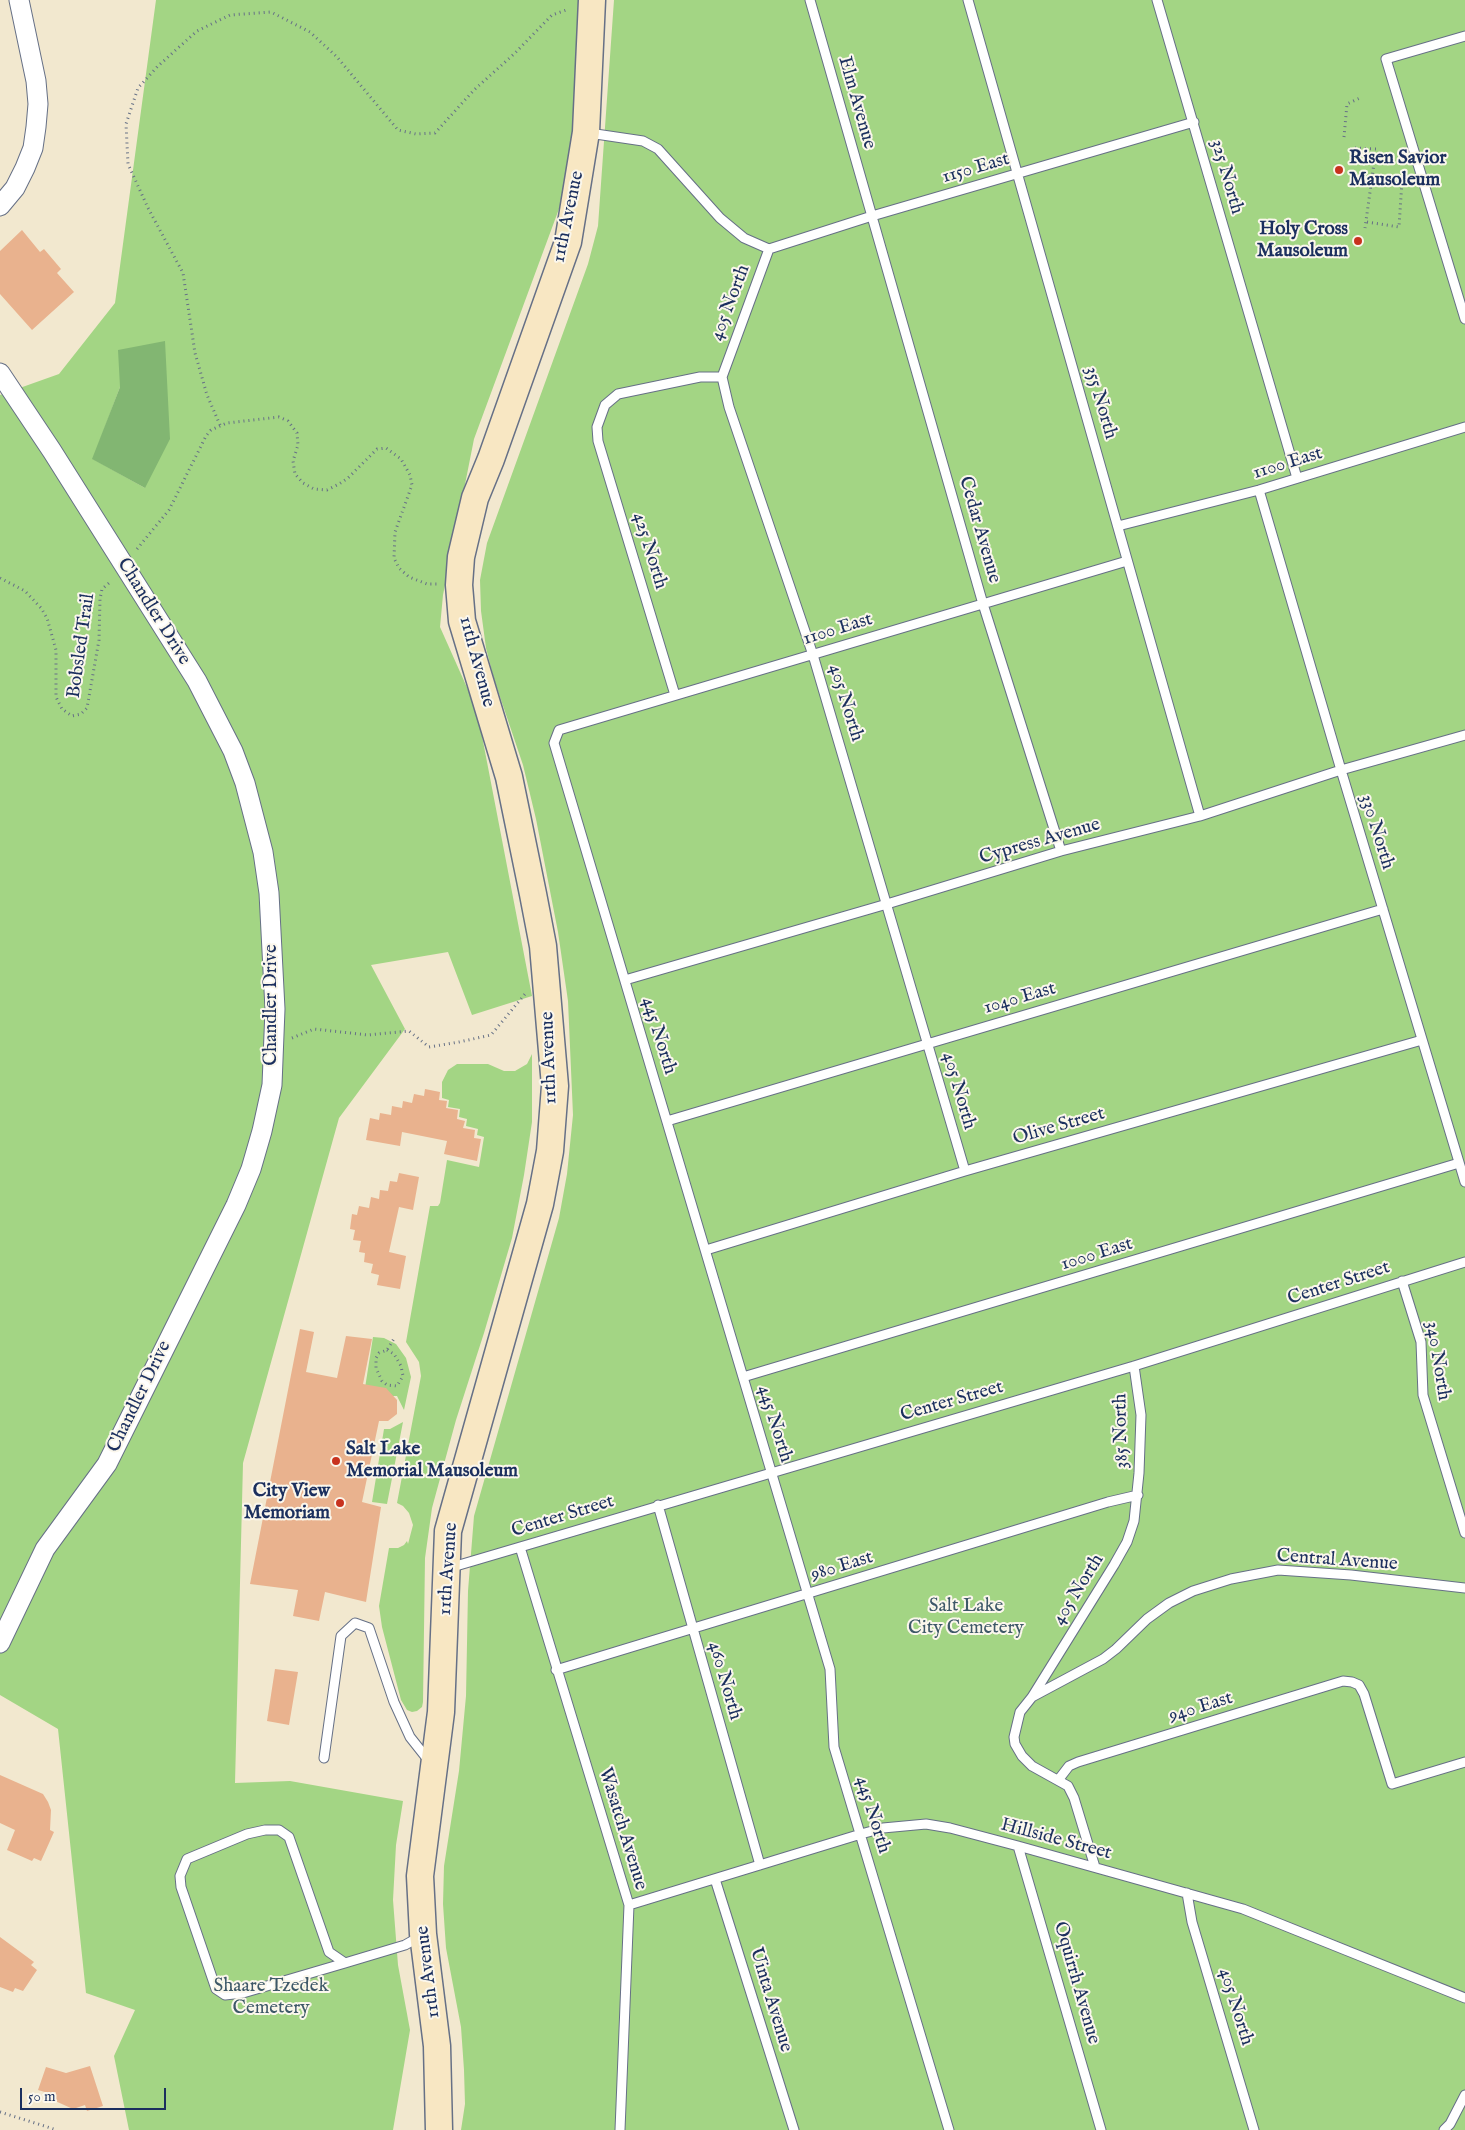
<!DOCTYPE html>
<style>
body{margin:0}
#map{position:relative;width:1465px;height:2130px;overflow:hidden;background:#f2e8cf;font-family:"IM FELL English",serif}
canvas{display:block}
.scale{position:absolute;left:20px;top:2088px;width:146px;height:22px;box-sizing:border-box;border:2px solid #1b2f5e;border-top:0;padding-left:6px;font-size:15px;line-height:18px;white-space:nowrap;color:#1b2f5e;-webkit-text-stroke:4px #fbf7ec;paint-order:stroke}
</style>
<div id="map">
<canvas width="1465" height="2130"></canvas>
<div class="scale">50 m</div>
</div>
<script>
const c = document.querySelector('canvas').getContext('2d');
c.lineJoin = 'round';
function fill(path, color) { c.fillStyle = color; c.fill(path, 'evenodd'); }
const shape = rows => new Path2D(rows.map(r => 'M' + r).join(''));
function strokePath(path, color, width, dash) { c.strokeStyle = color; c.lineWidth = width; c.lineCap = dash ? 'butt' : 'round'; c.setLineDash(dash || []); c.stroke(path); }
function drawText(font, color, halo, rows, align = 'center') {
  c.font = font + ' "IM FELL English",serif'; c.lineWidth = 4; c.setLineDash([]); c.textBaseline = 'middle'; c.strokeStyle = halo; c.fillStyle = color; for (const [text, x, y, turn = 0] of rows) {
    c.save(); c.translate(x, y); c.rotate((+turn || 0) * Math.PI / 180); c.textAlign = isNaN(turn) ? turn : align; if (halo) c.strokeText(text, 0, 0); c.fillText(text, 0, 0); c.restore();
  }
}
fill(shape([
 [156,0,579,0,570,179,474,439,443,595,440,627,477,710,532,996,472,1015,448,952,371,965,405,1029,339,1118,243,1463,235,1783,290,1781,403,1801,396,1845,393,1900,398,1965,410,2030,393,2130,129,2130,114,2056,135,2010,86,1993,58,1729,0,1695,0,395,59,374,115,303],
 [120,387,145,488,93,459],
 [614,0,1465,0,1465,2130,461,2130,465,2104,464,2070,461,2027,446,1948,443,1904,444,1866,459,1771,466,1696,468,1591,474,1516,559,1218,567,1174,573,1115,568,1001,558,932,536,819,523,765,494,679,486,648,481,611,480,580,487,543,588,264,598,226],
 [532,1054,532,1122,524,1175,512,1238,484,1333,456,1420,432,1508,425,1558,423,1702,422,1707,417,1711,412,1712,407,1710,401,1700,382,1627,379,1606,389,1548,398,1548,404,1545,407,1541,408,1544,413,1525,409,1513,403,1506,397,1503,421,1376,419,1362,406,1342,430,1206,438,1206,440,1203,447,1160,479,1167,484,1137,477,1135,478,1129,466,1126,467,1119,459,1117,460,1109,448,1107,449,1100,442,1098,442,1082,448,1070,457,1064,488,1064,504,1071,515,1071,527,1064],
 [373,1337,384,1338,396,1344,406,1358,411,1377,404,1410,397,1396,389,1396,365,1388],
 [403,1422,387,1504,372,1502,384,1429,390,1429]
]), '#a3d584');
fill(shape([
 [165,341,170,439,145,488,92,459,120,387,118,350]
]), '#82b672');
fill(shape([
 [22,230,40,252,44,249,61,269,57,273,74,292,32,330,0,294,0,251],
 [425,1089,440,1092,439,1100,447,1101,446,1108,458,1110,457,1119,465,1121,463,1128,475,1130,474,1138,481,1139,477,1161,444,1154,447,1141,402,1132,400,1146,366,1140,370,1118,379,1120,380,1113,391,1115,392,1106,402,1108,403,1101,412,1103,414,1094,424,1096],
 [399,1173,419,1177,413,1210,399,1207,389,1252,406,1256,400,1289,377,1285,379,1275,371,1273,373,1264,364,1262,365,1253,359,1252,361,1241,353,1240,355,1230,350,1229,352,1214,357,1215,359,1206,369,1208,371,1197,379,1199,380,1190,388,1191,390,1181,397,1182],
 [300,1329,314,1332,306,1372,337,1378,346,1336,372,1339,363,1384,386,1388,397,1400,397,1414,388,1421,379,1421,362,1502,381,1507,366,1602,325,1592,319,1621,293,1616,298,1590,250,1584],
 [275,1669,298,1672,289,1725,267,1721],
 [0,1775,43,1794,48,1802,51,1810,50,1830,54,1832,41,1861,34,1858,32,1861,7,1850,15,1830,0,1823],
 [0,1937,34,1962,31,1965,37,1970,23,1991,15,1988,13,1992,0,1987],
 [90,2066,103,2106,87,2111,85,2105,73,2109,53,2100,55,2095,38,2090,46,2067,66,2073]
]), '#e9b28e');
const lane = shape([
 [810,0,983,604,1061,851],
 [968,0,1200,816],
 [1157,0,1297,478],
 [1465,36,1386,59,1465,319],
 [589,133,643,141,658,149,720,218,744,238,769,249],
 [769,249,722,377,729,407,813,655,965,1171],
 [769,249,872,216,1194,122],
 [1259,490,1341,770,1465,1182],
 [1118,526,1259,490,1465,427],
 [675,695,598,441,597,427,605,405,618,394,700,377,722,377],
 [625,980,887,904,1061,851,1200,816,1341,770,1465,735],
 [667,1121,1383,909],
 [706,1250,965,1171,1422,1040],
 [1402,1281,1421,1342,1423,1395,1465,1533],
 [743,1377,1459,1163],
 [658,1505,760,1865],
 [520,1547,629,1905,620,2130],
 [449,1568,1134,1366,1465,1262],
 [556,1670,1108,1502,1138,1495],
 [1032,1697,1103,1659,1116,1649,1147,1619,1169,1603,1193,1591,1231,1579,1278,1570,1351,1575,1465,1588],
 [324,1758,341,1636,355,1623,369,1628,394,1702,410,1737,429,1761],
 [1059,1779,1069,1766,1078,1762,1343,1681,1352,1682,1359,1685,1364,1694,1392,1784,1465,1762],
 [1018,1846,1101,2130],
 [1095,1867,1074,1798,1068,1786,1032,1766,1022,1756,1015,1744,1014,1737,1020,1712,1032,1697,1114,1565,1127,1542,1134,1521,1139,1473,1141,1415,1134,1366],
 [715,1879,794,2130],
 [1187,1893,1192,1922,1254,2130],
 [629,1905,861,1834,883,1828,926,1824,950,1828,1018,1846,1243,1909,1465,1998],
 [345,1963,243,1993,225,1995,216,1989,181,1887,180,1876,187,1859,247,1834,265,1830,279,1830,289,1837,329,1952,345,1963,405,1945,421,1936],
 [949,2130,834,1747,830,1669,554,743,559,730,1127,561],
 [1444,2130,1450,2124,1465,2095]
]);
const street = shape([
 [0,206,15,188,25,168,33,148,36,127,38,104,36,81,19,0],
 [0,373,52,451,197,681,233,751,245,783,263,852,269,893,275,1009,272,1085,262,1131,251,1169,236,1205,107,1464,45,1549,0,1643]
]);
const secondary = shape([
 [439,2130,437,2046,423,1934,420,1876,441,1712,448,1531,540,1204,550,1151,555,1086,543,946,533,894,509,777,462,621,459,585,461,557,475,498,491,459,568,242,586,132,592,0]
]);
strokePath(lane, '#667086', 11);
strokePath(street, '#667086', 21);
strokePath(secondary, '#667086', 29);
strokePath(shape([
 [1344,137,1347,104,1362,97],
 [1355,148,1376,149,1365,228],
 [1367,222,1399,227,1402,181,1409,178],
 [220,425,207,395,195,353,183,273,148,208,128,164,126,124,138,88,158,66,197,31,230,15,271,12,310,32,337,57,398,130,416,134,435,133,474,90,514,54,552,15,569,9],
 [137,549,169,510,206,436,211,430,227,423,279,417,288,421,297,433,298,445,293,461,295,474,303,483,314,489,327,490,339,484,348,478,377,449,386,448,401,459,410,475,412,485,395,532,394,558,399,568,409,577,427,584,437,584],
 [0,578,25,591,41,608,47,618,56,650,56,697,62,709,72,716,81,714,87,708,99,640,100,599,102,589,109,583],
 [292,1038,314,1029,368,1035,409,1031,429,1047,459,1042,491,1035,525,994],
 [387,1350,394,1354,401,1366,403,1376,397,1386,387,1385,382,1381,376,1368,376,1358,379,1353,387,1350,395,1337],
 [0,2112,57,2130]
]), '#667086', 3, [1, 4]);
strokePath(lane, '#fff', 9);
strokePath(street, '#fff', 19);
strokePath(secondary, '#f8e7c3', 26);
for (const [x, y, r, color] of [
 [1339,170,5,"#c8321e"],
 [1358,241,5,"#c8321e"],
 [336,1461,5,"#c8321e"],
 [340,1503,5,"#c8321e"]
]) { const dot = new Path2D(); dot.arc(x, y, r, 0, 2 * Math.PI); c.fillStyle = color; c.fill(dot); strokePath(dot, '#fbf7ec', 2); }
drawText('19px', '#1b2f5e', '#fbf7ec', [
 ["Elm Avenue",856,103,74],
 ["1150 East",976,169,-16],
 ["325 North",1226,177,74],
 ["11th Avenue",569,217,-78],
 ["405 North",731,303,-69],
 ["355 North",1100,403,74],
 ["1100 East",1288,464,-17],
 ["Cedar Avenue",979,530,74],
 ["425 North",649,551,73],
 ["Chandler Drive",153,612,58],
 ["1100 East",838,630,-17],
 ["Bobsled Trail",82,646,-82],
 ["11th Avenue",476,662,75],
 ["405 North",845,703,73],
 ["330 North",1376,832,73],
 ["Cypress Avenue",1040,842,-16],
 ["1040 East",1020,999,-16],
 ["Chandler Drive",272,1005,-90],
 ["445 North",658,1036,73],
 ["11th Avenue",550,1058,-92],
 ["405 North",958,1091,74],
 ["Olive Street",1059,1127,-16],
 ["1000 East",1097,1255,-17],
 ["Center Street",1339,1284,-18],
 ["340 North",1437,1361,81],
 ["Chandler Drive",140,1397,-64],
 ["Center Street",952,1402,-16],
 ["445 North",774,1424,73],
 ["385 North",1122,1431,-91],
 ["Center Street",563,1517,-17],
 ["Central Avenue",1337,1561,4],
 ["980 East",842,1567,-17],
 ["11th Avenue",449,1569,-86],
 ["405 North",1079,1590,-58],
 ["460 North",724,1681,74],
 ["940 East",1201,1708,-17],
 ["445 North",872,1815,73],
 ["Wasatch Avenue",622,1829,73],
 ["Hillside Street",1056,1840,15],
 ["11th Avenue",429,1972,-97],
 ["Oquirrh Avenue",1076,1983,74],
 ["Uinta Avenue",770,2000,73],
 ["405 North",1235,2007,73]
]);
drawText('bold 19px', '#1b2f5e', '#fbf7ec', [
 ["Risen Savior",1349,159],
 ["Mausoleum",1349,181],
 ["Holy Cross",1348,230,"right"],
 ["Mausoleum",1348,252,"right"],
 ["Salt Lake",346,1450],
 ["Memorial Mausoleum",346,1472],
 ["City View",330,1492,"right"],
 ["Memoriam",330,1514,"right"]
], 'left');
drawText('19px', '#3d5868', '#fbf7ec', [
 ["Salt Lake",966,1607],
 ["City Cemetery",966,1629],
 ["Shaare Tzedek",271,1987],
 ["Cemetery",271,2009]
]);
</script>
